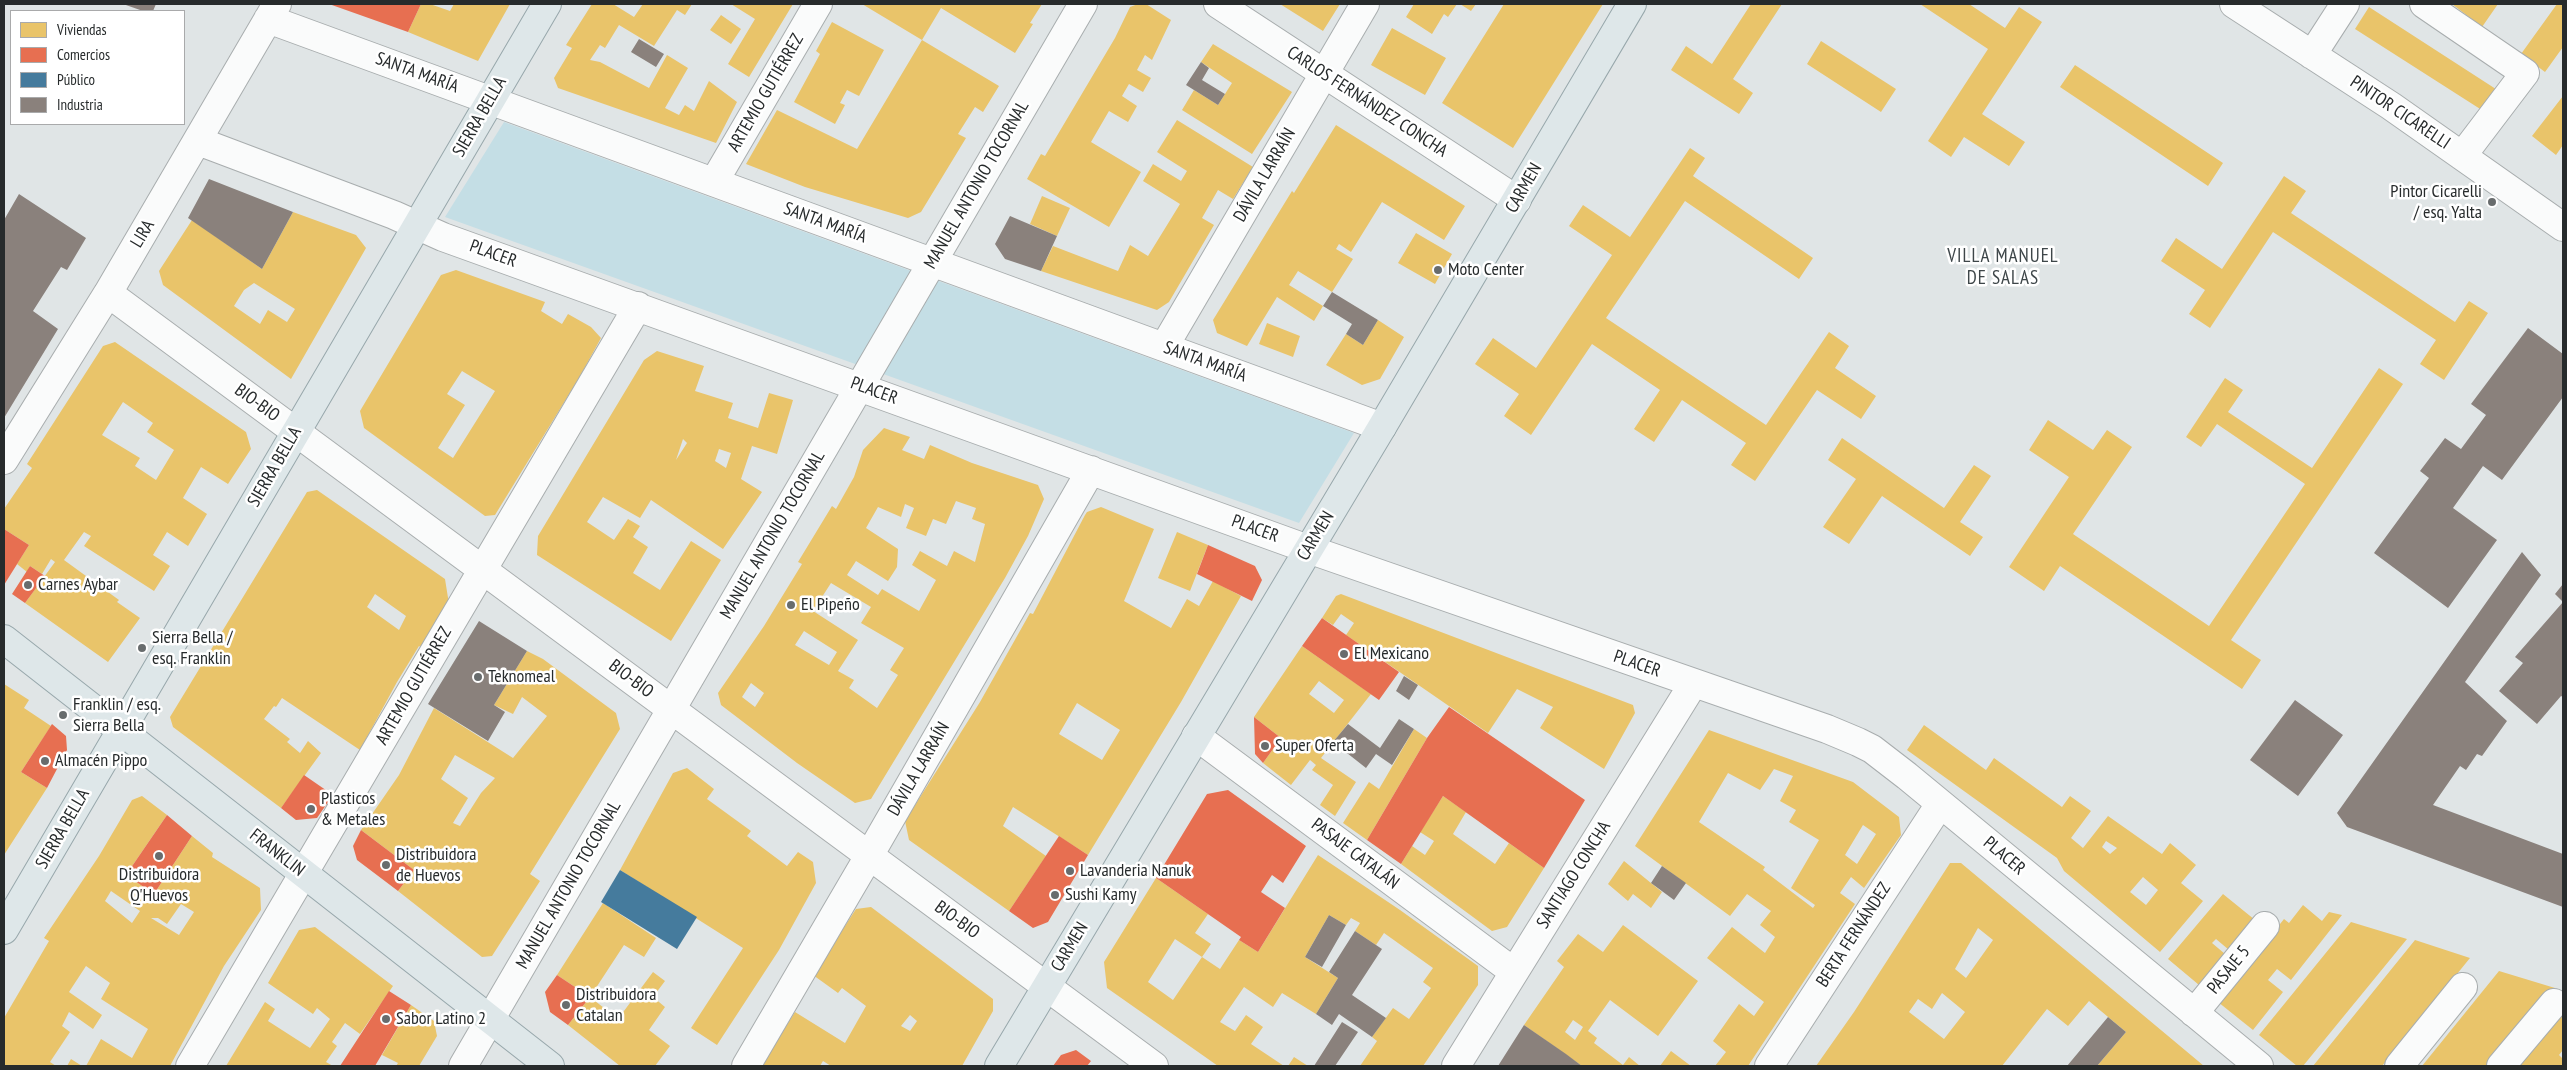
<!DOCTYPE html>
<meta charset="utf-8">
<style>
body{margin:0}
#map{position:relative;width:2567px;height:1070px;overflow:hidden;background:#e0e5e6;font-family:"PT Sans Narrow",sans-serif}
canvas{display:block}
.frame{position:absolute;inset:0;border:5px solid #272b2c;pointer-events:none}
.legend{position:absolute;left:10px;top:10px;width:175px;height:115px;box-sizing:border-box;background:#fff;border:1px solid #a9aaab;margin:0;padding:6px 9px;list-style:none;font-size:15px;color:#272b2c}
.legend li{display:flex;align-items:center;gap:10px;height:25px}
.legend b{width:25px;border:1px solid #a9aaab}
</style>
<div id="map">
<canvas width="2567" height="1070"></canvas>
<div class="frame"></div>
<ul class="legend">
<li><b style="height:14px;background:#e9c46a"></b>Viviendas</li>
<li><b style="height:14px;background:#e76f51"></b>Comercios</li>
<li><b style="height:14px;background:#457b9d"></b>Público</li>
<li><b style="height:14px;background:#8a817c"></b>Industria</li>
</ul>
</div>
<script>
const c = document.querySelector('canvas').getContext('2d');
c.lineJoin = 'round';
function fill(path, color) { c.fillStyle = color; c.fill(path, 'evenodd'); }
const shape = rows => new Path2D(rows.map(r => 'M' + r).join(''));
function strokePath(path, color, width, dash) { c.strokeStyle = color; c.lineWidth = width; c.lineCap = dash ? 'butt' : 'round'; c.setLineDash(dash || []); c.stroke(path); }
function drawText(font, color, halo, rows, align = 'center') {
  c.font = font + ' "PT Sans Narrow",sans-serif'; c.lineWidth = 5; c.setLineDash([]); c.textBaseline = 'middle'; c.strokeStyle = halo; c.fillStyle = color; for (const [text, x, y, turn = 0] of rows) {
    c.save(); c.translate(x, y); c.rotate((+turn || 0) * Math.PI / 180); c.textAlign = isNaN(turn) ? turn : align; if (halo) c.strokeText(text, 0, 0); c.fillText(text, 0, 0); c.restore();
  }
}
fill(shape([
 [504,122,1354,433,1299,523,445,217]
]), '#c4dee5');
fill(shape([
 [421,4,430,4,450,11,454,4,510,4,478,61,408,32],
 [592,4,613,4,634,17,643,4,692,4,685,15,677,10,654,46,619,25,605,48,600,45,590,60,600,62,649,88,667,55,688,68,665,108,679,115,685,105,694,111,709,81,737,102,716,143,558,88,554,78,572,48,566,45],
 [731,4,793,4,749,77,728,64,755,19],
 [862,4,1042,4,1030,23,1033,24,1015,53,941,8,922,40],
 [1138,4,1146,4,1171,20,1152,60,1145,55,1137,70,1151,78,1143,92,1129,84,1122,96,1137,106,1128,122,1109,111,1091,142,1141,172,1109,227,1027,179,1041,154,1045,156,1115,38,1130,7],
 [1280,4,1340,4,1323,31],
 [1414,4,1457,4,1448,17,1444,14,1432,34,1406,17],
 [1460,4,1476,4,1471,11],
 [1504,4,1603,4,1513,148,1442,103],
 [1751,4,1782,4,1733,79,1753,93,1739,114,1671,70,1686,46,1712,64],
 [1920,4,1969,4,2005,28,2019,7,2042,22,1982,114,2025,142,2009,166,1964,137,1951,157,1928,141,1988,49],
 [2452,4,2498,4,2482,27],
 [2557,4,2563,4,2563,47,2545,72,2521,54],
 [2369,7,2502,93,2488,114,2355,29],
 [721,15,741,29,731,44,710,30],
 [832,22,884,50,859,96,847,90,840,103,845,105,835,124,794,102,820,54,816,51],
 [1392,28,1446,58,1425,95,1371,65],
 [922,40,999,86,983,112,975,107,958,134,966,138,921,212,908,218,805,187,746,164,777,110,857,149],
 [1821,41,1896,89,1881,112,1807,64],
 [1213,44,1292,92,1252,154,1182,110,1194,90,1218,105,1232,83,1201,62],
 [2075,65,2223,163,2208,186,2060,87],
 [2563,96,2563,145,2556,155,2532,136],
 [1177,120,1253,167,1233,199,1218,190,1202,218,1214,225,1169,302,1157,310,1041,271,1053,246,1118,271,1130,245,1148,256,1180,204,1143,181,1153,164,1181,181,1187,171,1157,152],
 [1336,125,1465,206,1444,240,1382,202,1351,252,1339,244,1336,249,1353,259,1332,292,1298,271,1289,285,1323,306,1314,321,1277,297,1247,346,1217,333,1213,320,1292,191,1294,193],
 [1690,148,1705,158,1693,176,1813,258,1799,279,1685,201,1606,318,1766,425,1829,332,1849,346,1835,368,1876,396,1861,419,1817,390,1755,481,1731,465,1746,443,1682,400,1654,442,1634,429,1660,390,1592,344,1531,435,1504,416,1519,394,1475,364,1493,338,1536,368,1612,255,1569,226,1583,205,1630,237],
 [2284,176,2306,191,2291,213,2455,322,2469,301,2488,313,2444,380,2420,364,2436,340,2273,232,2210,328,2189,314,2205,290,2161,261,2176,238,2222,269],
 [1042,196,1070,208,1057,236,1030,224],
 [293,212,356,235,366,248,291,379,163,285,159,271,192,220,262,269],
 [254,283,295,309,287,322,268,310,260,324,234,306,244,290],
 [1416,233,1452,254,1435,284,1398,263],
 [456,270,545,302,541,311,562,324,568,314,591,327,601,338,579,378,495,515,485,516,364,428,360,411,441,275],
 [462,371,495,391,453,458,438,448,465,405,447,394],
 [1378,320,1404,337,1380,379,1362,385,1326,365,1346,334,1363,345],
 [1267,323,1300,336,1293,357,1259,344],
 [115,342,246,432,251,449,228,484,201,467,183,498,207,514,188,546,167,532,153,555,170,566,154,591,84,546,91,536,84,532,64,560,119,600,117,602,140,618,108,662,25,603,55,562,51,559,42,574,30,566,27,572,17,564,29,545,4,529,4,509,32,468,27,464,103,346],
 [123,402,153,423,147,432,174,450,156,480,135,466,140,458,102,435],
 [657,351,704,366,695,391,733,403,728,418,758,428,769,393,793,400,777,454,752,446,741,479,762,492,723,549,651,500,640,518,603,497,587,522,614,540,628,519,640,526,633,537,648,547,633,573,660,590,691,541,721,560,671,641,537,555,538,536,644,360],
 [683,439,687,443,676,460],
 [719,449,731,453,726,468,715,461],
 [2379,368,2403,384,2231,640,2261,660,2242,689,2060,566,2044,591,2009,567,2069,477,2029,450,2048,420,2093,450,2107,430,2132,447,2073,534,2209,626,2305,484,2217,424,2201,447,2186,437,2225,378,2243,390,2228,412,2312,468],
 [884,428,910,437,902,450,924,459,930,445,972,463,1038,485,1044,499,1028,536,1005,578,871,799,855,803,797,763,721,705,718,693,764,626,802,564,798,562,832,506,836,509,854,477,863,450],
 [956,501,976,508,972,519,985,524,975,562,954,551,947,566,920,551,912,565,936,580,919,611,882,589,878,595,847,575,856,561,888,581,897,567,898,549,866,528,878,507,901,517,905,504,914,508,906,528,926,536,933,519,946,524],
 [831,583,871,607,861,623,904,648,890,670,898,675,877,708,849,688,854,680,838,671,858,640,813,611],
 [804,631,837,652,829,665,795,645],
 [751,683,764,693,755,707,742,697],
 [1842,438,1944,508,1974,465,1991,476,1960,522,1983,537,1970,556,1882,496,1849,544,1823,527,1856,479,1828,460],
 [317,490,445,579,449,604,423,649,419,646,397,682,360,750,282,698,276,707,274,706,264,719,290,739,287,742,300,753,308,741,321,753,281,808,173,727,170,717,307,492],
 [375,594,406,616,399,630,367,607],
 [1101,507,1154,529,1124,601,1171,628,1187,599,1199,606,1213,581,1241,596,1181,702,1088,855,1013,807,1003,826,1046,856,1009,911,909,840,905,821,980,702,1030,613,1033,614,1085,515,1087,512],
 [1077,703,1120,730,1102,760,1059,734],
 [1177,532,1208,545,1190,591,1158,578],
 [1341,594,1633,705,1635,713,1604,769,1540,728,1553,707,1517,689,1488,733,1346,635,1354,623,1341,614,1333,625,1322,618,1336,596],
 [1302,646,1371,694,1321,758,1356,782,1335,816,1320,805,1333,785,1312,770,1316,765,1310,760,1291,785,1263,763,1281,738,1254,717],
 [1319,681,1344,700,1334,713,1309,694],
 [527,651,543,659,616,713,620,729,530,874,540,881,492,956,482,957,398,891,414,870,361,830,399,775,434,708,513,758,547,716,522,697,513,714,494,705],
 [455,755,495,778,481,793,460,826,453,823,468,798,441,779],
 [4,684,29,700,24,708,51,726,21,772,47,788,4,855],
 [1924,725,1986,770,1994,758,2062,807,2070,796,2091,811,2071,838,2083,848,2108,816,2162,854,2170,843,2196,865,2181,883,2203,901,2160,952,2064,871,2057,858,1907,750],
 [2106,841,2117,848,2110,854,2102,847],
 [2143,877,2158,890,2146,905,2130,892],
 [1414,729,1427,738,1367,840,1343,823,1369,782,1379,789],
 [1709,730,1853,782,1899,817,1901,835,1864,888,1851,877,1844,887,1840,893,1855,904,1748,1066,1715,1066,1726,1052,1713,1041,1739,1004,1754,1016,1764,1002,1707,958,1732,927,1765,953,1775,937,1760,925,1771,911,1747,894,1730,916,1635,846],
 [1774,769,1793,776,1780,801,1796,810,1789,822,1819,840,1791,888,1815,905,1813,908,1763,870,1765,867,1699,822,1728,773,1760,790],
 [1863,825,1876,834,1857,864,1845,855],
 [687,768,714,789,707,799,751,831,747,836,787,866,798,852,813,862,816,883,779,950,717,1045,691,1028,743,948,620,870,673,773],
 [142,796,167,815,126,875,154,894,192,836,213,853,212,857,260,888,261,910,224,966,170,1066,86,1066,101,1039,132,1058,148,1029,101,999,110,983,86,966,69,992,102,1015,93,1029,69,1012,62,1026,70,1032,50,1062,56,1066,4,1066,4,1018,49,941,44,938,99,856,132,800],
 [111,891,140,911,132,923,105,901],
 [181,904,194,912,179,935,151,918,158,918,167,924],
 [1443,796,1466,812,1453,834,1495,864,1509,843,1544,868,1507,927,1492,931,1401,864,1412,846,1425,855,1434,841,1420,832],
 [1318,855,1400,910,1478,966,1478,985,1423,1066,1360,1066,1377,1041,1372,1037,1393,1008,1409,1019,1431,988,1423,982,1433,968,1384,933,1376,945,1355,931,1360,923,1351,918,1346,925,1329,915,1305,957,1338,978,1316,1014,1282,993,1273,1007,1244,987,1220,1022,1235,1031,1246,1015,1263,1027,1251,1044,1284,1066,1218,1066,1107,988,1104,962,1156,878,1208,914,1195,933,1211,944,1202,957,1175,939,1148,982,1173,1000,1202,957,1220,969,1239,940,1258,952],
 [1624,861,1662,892,1651,908,1633,894,1628,901,1608,884],
 [1950,863,1961,863,2204,1066,2097,1066,2126,1032,2089,1001,2068,1026,2047,1009,2002,1066,1816,1066,1854,1012],
 [1978,928,1993,940,1966,978,1955,969],
 [1942,993,1965,1012,1944,1039,1909,1012,1918,999,1932,1009],
 [2223,894,2260,924,2235,955,2216,939,2212,943,2231,959,2205,990,2168,959],
 [603,903,656,938,644,957,624,945,590,997,557,975],
 [2303,905,2322,921,2329,912,2342,915,2291,980,2277,969,2268,980,2283,992,2253,1030,2218,1002,2284,919,2289,923],
 [871,907,993,999,993,1011,962,1066,831,1066,823,1061,820,1066,761,1066,795,1012,845,1043,866,1006,842,988,838,993,813,975,856,909],
 [910,1015,917,1021,910,1031,901,1026],
 [2351,922,2407,939,2303,1066,2297,1066,2259,1035],
 [1623,925,1698,981,1658,1036,1610,1000,1588,1031,1597,1038,1594,1043,1623,1065,1629,1057,1640,1066,1582,1066,1524,1025,1564,967,1557,961,1578,934,1603,952],
 [1573,1020,1583,1027,1575,1040,1565,1032],
 [315,927,393,986,360,1034,345,1023,332,1042,337,1046,326,1062,333,1066,226,1066,265,1002,275,1009,268,1021,310,1048,330,1019,317,1008,313,1014,268,983,299,930],
 [2415,940,2470,958,2382,1066,2313,1066],
 [2499,971,2555,988,2491,1066,2422,1066],
 [653,972,665,981,653,997,665,1007,649,1030,670,1046,655,1066,620,1066,568,1025,590,997,618,1019],
 [411,1005,434,1021,437,1036,419,1066,396,1066,398,1063,382,1055],
 [2563,1007,2563,1050,2559,1055,2563,1059,2563,1066,2515,1066],
 [1671,1051,1691,1066,1660,1066],
 [1294,1057,1308,1066,1288,1066],
 [71,1059,82,1066,67,1066]
]), '#e9c46a');
fill(shape([
 [329,4,421,4,408,32],
 [4,529,29,545,4,585],
 [1208,545,1255,566,1262,580,1252,601,1197,574],
 [30,566,45,576,25,603,12,594],
 [1322,618,1399,672,1379,700,1302,646],
 [1449,707,1585,800,1544,868,1443,796,1401,864,1367,840,1427,738],
 [1254,717,1281,738,1263,763,1255,754],
 [52,724,66,736,67,750,47,788,21,772],
 [304,775,333,795,317,818,296,820,281,808],
 [1228,790,1306,846,1283,883,1272,875,1261,892,1285,908,1258,952,1239,940,1241,937,1156,878,1207,794],
 [167,815,192,836,154,894,126,875],
 [361,830,414,870,398,891,357,860,353,846],
 [1059,836,1088,855,1048,922,1033,928,1009,911],
 [557,975,590,997,568,1025,550,1012,545,992],
 [389,991,411,1005,375,1066,340,1066],
 [1076,1050,1091,1061,1087,1066,1053,1066,1061,1055]
]), '#e76f51');
fill(shape([
 [620,870,697,917,677,949,601,902]
]), '#457b9d');
fill(shape([
 [123,4,156,4,153,11,143,11],
 [639,39,664,54,656,67,631,52],
 [1201,62,1209,68,1202,80,1225,94,1218,105,1186,85],
 [209,179,293,212,262,269,188,218],
 [19,194,86,238,67,270,61,267,33,311,58,329,4,418,4,220],
 [1010,216,1057,236,1041,271,1005,259,995,244],
 [1332,292,1378,320,1363,345,1346,334,1352,324,1323,306],
 [2528,328,2563,354,2563,397,2502,480,2483,466,2453,508,2497,540,2448,608,2374,553,2429,478,2420,471,2445,438,2461,449,2486,415,2471,404],
 [2522,552,2541,575,2465,682,2507,721,2482,756,2477,754,2466,770,2460,766,2433,805,2563,854,2563,907,2347,827,2337,813],
 [2563,584,2563,602,2555,594],
 [2563,602,2563,697,2561,696,2537,724,2499,691,2523,663,2515,657],
 [479,621,527,651,494,705,505,712,488,741,428,704],
 [1404,676,1418,685,1409,700,1396,691],
 [2295,700,2343,735,2298,796,2250,760],
 [1399,719,1414,729,1392,765,1376,754,1366,768,1333,742,1348,724,1380,748],
 [1662,866,1686,883,1674,900,1651,883],
 [1329,915,1346,925,1322,967,1305,957],
 [1355,931,1382,949,1352,995,1386,1018,1372,1037,1339,1014,1332,1025,1316,1014,1338,978,1329,972],
 [2108,1017,2126,1032,2097,1066,2067,1066],
 [1342,1022,1358,1032,1335,1066,1314,1066],
 [1524,1025,1566,1054,1582,1066,1498,1066]
]), '#8a817c');
const minor = shape([
 [1218,4,1517,200],
 [2234,4,2391,106,2563,227],
 [2424,4,2525,73,2462,156],
 [268,19,1382,427],
 [2312,55,2345,4],
 [198,141,394,215,443,237,1308,549,1827,729,1858,742,1872,749,1907,776,2259,1066],
 [714,182,818,4],
 [108,293,1154,1066],
 [1164,347,1365,4],
 [4,460,108,293,277,4],
 [1196,736,1514,972],
 [2194,1013,2265,926],
 [190,1066,638,306],
 [463,1066,1083,4],
 [746,1066,869,856,1091,470],
 [1456,1066,1693,684],
 [1769,1066,1940,804],
 [2399,1066,2463,987],
 [2501,1066,2554,1003]
]);
const major = shape([
 [4,639,550,1066],
 [4,930,547,4],
 [999,1066,1382,427,1632,4]
]);
strokePath(minor, '#a8adae', 30);
strokePath(major, '#97a7ab', 30);
strokePath(minor, '#fafbfb', 28);
strokePath(major, '#dee7e9', 28);
for (const [x, y, r, color] of [
 [2492,202,5,"#686c6d"],
 [1438,270,5,"#686c6d"],
 [28,585,5,"#686c6d"],
 [791,605,5,"#686c6d"],
 [142,648,5,"#686c6d"],
 [1344,654,5,"#686c6d"],
 [478,677,5,"#686c6d"],
 [63,715,5,"#686c6d"],
 [1265,746,5,"#686c6d"],
 [45,761,5,"#686c6d"],
 [311,809,5,"#686c6d"],
 [159,856,5,"#686c6d"],
 [386,865,5,"#686c6d"],
 [1070,871,5,"#686c6d"],
 [1055,895,5,"#686c6d"],
 [566,1005,5,"#686c6d"],
 [386,1019,5,"#686c6d"]
]) { const dot = new Path2D(); dot.arc(x, y, r, 0, 2 * Math.PI); c.fillStyle = color; c.fill(dot); strokePath(dot, '#fff', 2); }
drawText('18px', '#272b2c', '#fff', [
 ["SANTA MARÍA",417,73,20],
 ["ARTEMIO GUTIÉRREZ",766,93,-60],
 ["CARLOS FERNÁNDEZ CONCHA",1367,102,33],
 ["PINTOR CICARELLI",2400,113,34],
 ["SIERRA BELLA",480,117,-60],
 ["DÁVILA LARRAÍN",1265,175,-60],
 ["MANUEL ANTONIO TOCORNAL",977,185,-60],
 ["CARMEN",1524,188,-60],
 ["SANTA MARÍA",825,223,20],
 ["LIRA",143,234,-59],
 ["PLACER",493,254,20],
 ["SANTA MARÍA",1205,362,20],
 ["PLACER",874,391,20],
 ["BIO-BIO",257,403,36],
 ["SIERRA BELLA",275,467,-60],
 ["PLACER",1255,529,20],
 ["MANUEL ANTONIO TOCORNAL",773,535,-60],
 ["CARMEN",1316,536,-59],
 ["PLACER",1637,664,19],
 ["BIO-BIO",631,679,37],
 ["ARTEMIO GUTIÉRREZ",414,686,-60],
 ["DÁVILA LARRAÍN",919,769,-60],
 ["SIERRA BELLA",63,829,-60],
 ["FRANKLIN",277,853,38],
 ["PASAJE CATALÁN",1355,854,37],
 ["PLACER",2004,856,40],
 ["SANTIAGO CONCHA",1574,875,-58],
 ["MANUEL ANTONIO TOCORNAL",569,885,-60],
 ["BIO-BIO",957,920,36],
 ["BERTA FERNÁNDEZ",1854,935,-57],
 ["CARMEN",1070,947,-59],
 ["PASAJE 5",2229,970,-51]
]);
drawText('18px', '#272b2c', '#fff', [
 ["Pintor Cicarelli",2482,192,"right"],
 ["/ esq. Yalta",2482,213,"right"],
 ["Moto Center",1448,270],
 ["Carnes Aybar",38,585],
 ["El Pipeño",801,605],
 ["Sierra Bella /",152,638],
 ["esq. Franklin",152,659],
 ["El Mexicano",1354,654],
 ["Teknomeal",488,677],
 ["Franklin / esq.",73,705],
 ["Sierra Bella",73,726],
 ["Super Oferta",1275,746],
 ["Almacén Pippo",55,761],
 ["Plasticos",321,799],
 ["& Metales",321,820],
 ["Distribuidora",396,855],
 ["de Huevos",396,876],
 ["Lavanderia Nanuk",1080,871],
 ["Distribuidora",159,875,"center"],
 ["Q'Huevos",159,896,"center"],
 ["Sushi Kamy",1065,895],
 ["Distribuidora",576,995],
 ["Catalan",576,1016],
 ["Sabor Latino 2",396,1019]
], 'left');
c.letterSpacing = '1px';
drawText('19px', '#3e4649', '#fff', [
 ["VILLA MANUEL",2003,257],
 ["DE SALAS",2003,279]
]);
c.letterSpacing = '0px';
</script>
